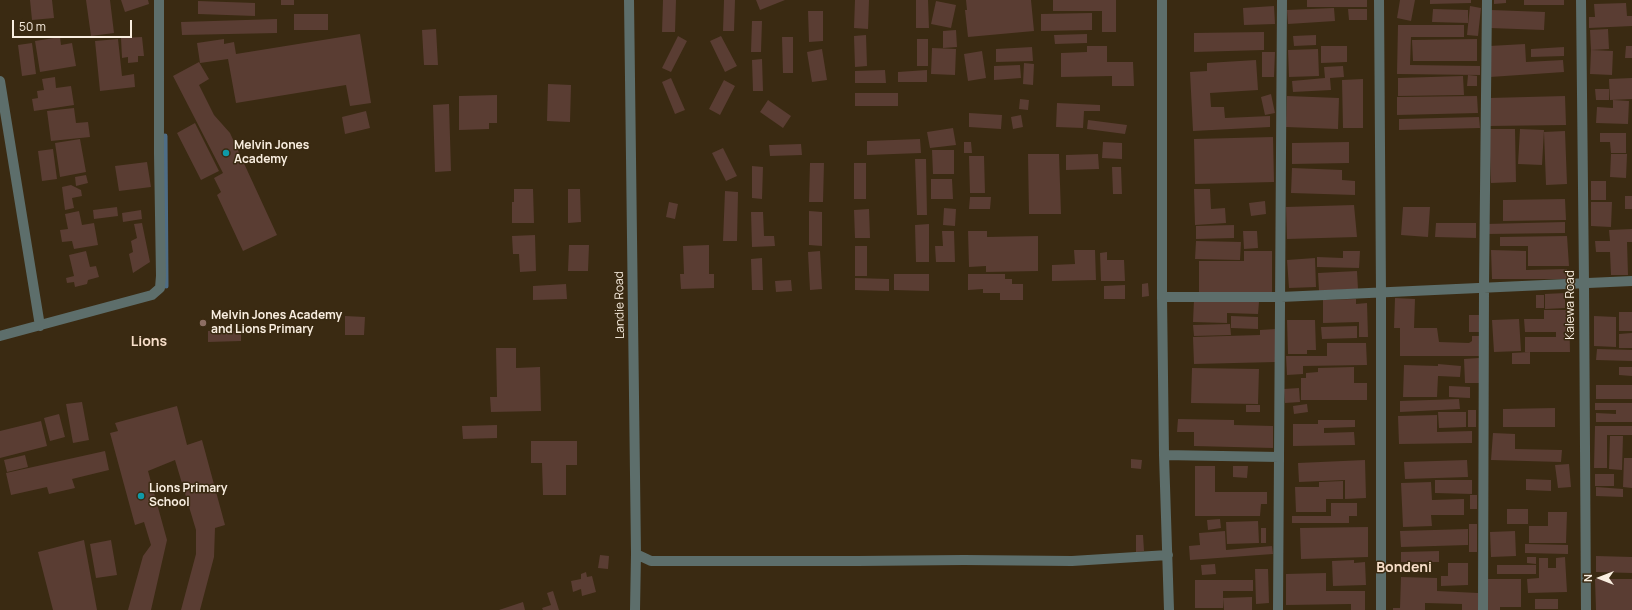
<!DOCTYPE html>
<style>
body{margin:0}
#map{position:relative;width:1632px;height:610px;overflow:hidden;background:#3a2a12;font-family:Manrope,sans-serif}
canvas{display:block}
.north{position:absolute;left:1580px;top:558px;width:40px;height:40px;-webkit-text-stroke:3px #3a2a12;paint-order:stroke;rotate:270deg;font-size:11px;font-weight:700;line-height:16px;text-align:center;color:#f9eee0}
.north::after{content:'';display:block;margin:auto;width:14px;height:18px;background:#f9eee0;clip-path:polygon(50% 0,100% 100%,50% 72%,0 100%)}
.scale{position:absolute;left:12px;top:20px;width:120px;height:18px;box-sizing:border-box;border:2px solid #f9eee0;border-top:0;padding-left:5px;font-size:12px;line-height:14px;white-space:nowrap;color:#f9eee0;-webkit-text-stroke:3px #3a2a12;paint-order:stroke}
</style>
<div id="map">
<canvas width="1632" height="610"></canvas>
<div class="north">N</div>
<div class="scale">50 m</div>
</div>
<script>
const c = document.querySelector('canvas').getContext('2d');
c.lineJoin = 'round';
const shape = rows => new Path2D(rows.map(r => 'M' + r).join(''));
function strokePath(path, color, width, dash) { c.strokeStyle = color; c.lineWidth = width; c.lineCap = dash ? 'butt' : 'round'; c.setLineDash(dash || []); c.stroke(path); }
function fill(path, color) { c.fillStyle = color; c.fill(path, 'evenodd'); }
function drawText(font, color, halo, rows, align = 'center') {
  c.font = font + ' Manrope,sans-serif'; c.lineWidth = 3; c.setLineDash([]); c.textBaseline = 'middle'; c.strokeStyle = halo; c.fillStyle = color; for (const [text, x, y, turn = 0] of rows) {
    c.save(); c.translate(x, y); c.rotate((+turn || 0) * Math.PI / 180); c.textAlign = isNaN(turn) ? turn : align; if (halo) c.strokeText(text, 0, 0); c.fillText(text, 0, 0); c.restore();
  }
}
strokePath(shape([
 [165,136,166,286]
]), '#4e6d86', 5);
fill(shape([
 [30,0,52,0,54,18,32,20],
 [86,0,110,0,114,33,91,36],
 [121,0,148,0,149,4,125,12],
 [281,0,294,0,294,5,281,5],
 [663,0,676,0,675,32,662,32],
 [724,0,735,0,734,31,723,31],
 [756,0,785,0,760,10],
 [855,0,869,0,868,29,854,28],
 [916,0,928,0,929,28,916,28],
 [966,0,1031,0,1034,31,968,37,965,10,967,10],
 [1053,0,1116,0,1116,32,1102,32,1102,11,1053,11],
 [1307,0,1367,0,1367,7,1307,7],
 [1400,0,1415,0,1411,21,1397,18],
 [1430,0,1471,0,1471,3,1430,4],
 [1494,0,1506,0,1506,3,1494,4],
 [1524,0,1564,0,1564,5,1524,5],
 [198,1,255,3,255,16,198,14],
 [936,1,956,5,951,28,931,24],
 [1626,3,1627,16,1632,16,1632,26,1589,28,1589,17,1595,17,1594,4],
 [1274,6,1275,24,1244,25,1243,8],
 [1470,6,1481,8,1478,36,1467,35],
 [1334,8,1335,21,1288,24,1287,10],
 [1348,9,1367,9,1367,20,1349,20],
 [1433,9,1468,10,1468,23,1432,22],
 [1491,10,1545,12,1544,30,1490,28],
 [808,11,823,11,823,41,809,42],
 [1092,13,1092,30,1041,31,1041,14],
 [294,14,328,14,328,30,294,30],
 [277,19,277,33,182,35,181,22],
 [752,21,762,21,761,52,751,52],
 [1398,25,1464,25,1464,37,1411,37,1410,65,1480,66,1480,75,1397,74],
 [436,29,438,65,424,65,422,30],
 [1608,29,1609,49,1591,50,1590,30],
 [956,30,957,47,943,48,943,31],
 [1264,32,1264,50,1194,52,1194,33],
 [360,34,371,103,350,106,346,85,236,103,228,59,200,63,197,43,224,39,224,44,234,42,236,54],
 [1087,34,1087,43,1055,44,1054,35],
 [866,35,867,66,855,67,854,36],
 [1316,35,1316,45,1294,46,1293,36],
 [678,36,687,41,671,72,662,68],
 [721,36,737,66,725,72,710,41],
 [60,37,61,45,72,43,76,66,40,72,35,41],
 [142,37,144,56,138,56,138,62,128,63,128,57,122,58,121,38],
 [782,37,793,37,793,73,783,73],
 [118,39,122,76,134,74,135,87,100,91,95,41],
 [917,39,928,39,928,66,917,66],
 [1477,39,1477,61,1413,61,1412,40],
 [32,43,36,74,22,76,18,45],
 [1525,44,1526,62,1563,60,1564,72,1490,77,1489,46],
 [1087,46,1107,46,1107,62,1133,62,1134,86,1112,86,1112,76,1061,77,1061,53,1087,52],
 [1321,46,1347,46,1347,62,1321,63],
 [1626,46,1632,46,1632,58,1625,58],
 [1032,47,1033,61,996,62,996,49],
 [1564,47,1564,56,1531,57,1531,49],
 [932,48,956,49,955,75,931,74],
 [822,49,827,80,812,82,807,52],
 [1318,49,1319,76,1289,77,1288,50],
 [1591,50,1613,51,1612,75,1590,74],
 [982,51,986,78,968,81,964,54],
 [1262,52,1275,52,1274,77,1262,77],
 [762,59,763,91,753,91,752,60],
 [1256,60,1258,90,1210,93,1211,107,1224,107,1225,118,1270,116,1270,127,1193,131,1190,72,1207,71,1207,63],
 [199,62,209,79,199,85,214,115,230,133,277,235,243,251,217,195,221,192,214,178,223,173,173,76],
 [1024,63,1034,64,1033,85,1023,84],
 [1020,65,1021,78,994,80,994,66],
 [1343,66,1344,77,1330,78,1331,90,1293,92,1292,81,1325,78,1324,67],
 [885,70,886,83,855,83,855,71],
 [927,70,927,82,898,82,898,72],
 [1468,75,1477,76,1477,86,1467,86],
 [1463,76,1464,95,1398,96,1398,78],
 [55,77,56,88,71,86,74,105,34,111,32,99,38,98,37,91,44,90,42,79],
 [671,78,685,110,675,114,662,82],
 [1632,78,1632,99,1610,100,1609,79],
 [1363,79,1363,128,1343,128,1342,80],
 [724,80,735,86,720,115,709,109],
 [548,84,571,85,570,122,547,121],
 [1595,89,1609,89,1609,100,1596,100],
 [855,93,898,93,898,106,855,106],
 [1271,94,1275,113,1265,115,1261,97],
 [497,95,497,123,489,123,489,129,459,130,459,96],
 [1287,96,1339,98,1338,129,1286,127],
 [1477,96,1478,113,1397,115,1397,97],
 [1565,96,1566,125,1489,126,1489,98],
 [1020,99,1029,100,1028,110,1019,109],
 [768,100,791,116,783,128,760,112],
 [1613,100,1629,101,1628,124,1596,123,1597,107,1613,108],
 [1057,103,1100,105,1100,111,1084,111,1083,128,1056,127],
 [449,104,451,171,435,172,433,105],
 [74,108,76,123,88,122,90,137,51,141,47,111],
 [366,111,370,128,345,134,342,117],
 [969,113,1002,115,1001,129,969,127],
 [1021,115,1023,127,1013,129,1011,117],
 [1479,117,1480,128,1399,130,1399,119],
 [1088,120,1127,125,1125,134,1087,129],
 [195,123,219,171,201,180,177,133],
 [953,128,956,145,930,148,927,132],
 [1489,129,1515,129,1516,182,1491,183],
 [1520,129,1544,130,1542,165,1518,164],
 [1565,131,1567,184,1546,185,1544,132],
 [1600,133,1626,133,1626,153,1611,153,1610,142,1600,142],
 [1273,137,1274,182,1195,184,1194,139],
 [80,139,86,172,60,177,55,143],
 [920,139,921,153,867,155,867,141],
 [964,142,971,142,972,153,964,153],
 [1103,142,1122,143,1122,159,1102,158],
 [1349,142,1349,163,1292,164,1292,143],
 [801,144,802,155,770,156,769,145],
 [723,148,737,176,726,181,712,153],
 [53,149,57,179,42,181,38,151],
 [932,150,954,150,954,174,933,174],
 [1028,154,1059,154,1061,214,1029,214],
 [1098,154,1099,169,1066,170,1066,155],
 [1611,154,1627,154,1626,178,1610,177],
 [969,156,984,156,985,193,970,193],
 [915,159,926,159,927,215,917,215],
 [147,162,151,187,119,191,115,166],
 [810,163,824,163,823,202,809,202],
 [854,163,866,163,866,199,854,199],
 [752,166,763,167,762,199,752,198],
 [1112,167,1121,167,1122,194,1113,194],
 [1292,168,1342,170,1342,180,1355,181,1355,195,1291,193],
 [86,175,88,183,76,186,75,177],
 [931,179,952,179,953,199,931,199],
 [1591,181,1606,181,1606,200,1591,200],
 [71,185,81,190,82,196,72,198,74,208,65,210,62,187],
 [514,189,533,189,534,223,512,223,512,202,514,202],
 [568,189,580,189,581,222,568,223],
 [1194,189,1210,189,1211,209,1225,208,1226,223,1195,225],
 [725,191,738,192,737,241,723,241],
 [1625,196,1632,196,1632,209,1625,209],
 [970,197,991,197,990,209,969,209],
 [1565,199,1566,220,1503,221,1503,200],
 [1265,201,1266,214,1251,216,1249,203],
 [669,202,678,204,675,219,666,217],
 [1591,202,1612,202,1611,227,1591,226],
 [1354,205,1357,237,1287,239,1286,207],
 [117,207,118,216,94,219,93,210],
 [1403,207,1430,207,1428,237,1401,235],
 [944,208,956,209,955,226,943,225],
 [869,209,870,238,855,238,854,210],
 [141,210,142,219,123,222,122,213],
 [79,211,82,225,94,223,98,245,74,249,72,241,62,242,60,230,68,229,65,214],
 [809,211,822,212,822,246,809,245],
 [751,212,763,212,764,236,774,236,775,246,752,247],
 [1565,222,1565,233,1487,234,1486,224],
 [142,223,150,262,133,273,129,254,133,252,131,241,137,238,134,224],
 [1436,223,1476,223,1476,238,1435,237],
 [929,224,929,262,916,262,915,225],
 [1234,225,1234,238,1196,239,1196,226],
 [1632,229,1632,242,1627,242,1628,275,1611,275,1610,252,1596,252,1595,241,1610,241,1609,230],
 [942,231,954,231,955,262,936,262,935,246,943,246],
 [968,231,987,231,987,237,1038,236,1038,271,986,272,986,266,969,267],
 [1243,231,1257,231,1258,248,1244,249],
 [535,235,536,271,520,272,519,254,513,254,512,236],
 [1567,236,1569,266,1528,266,1528,246,1500,246,1500,237],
 [1196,241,1241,242,1240,260,1195,259],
 [569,245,589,245,588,271,568,271],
 [709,245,709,274,714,274,714,288,681,289,680,274,684,274,683,246],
 [855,246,867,246,867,276,855,276],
 [1074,250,1095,250,1096,280,1052,281,1052,265,1075,264],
 [1491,250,1526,251,1526,270,1567,269,1567,279,1492,279],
 [86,251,90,267,96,266,99,277,88,280,87,284,75,287,74,282,67,283,66,278,74,276,69,255],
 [820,251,822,289,810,290,808,252],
 [1244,251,1272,251,1272,294,1199,293,1199,261,1244,261],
 [1343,251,1360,251,1359,268,1317,267,1317,257,1343,258],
 [1107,252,1107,260,1124,260,1125,281,1101,281,1100,253],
 [762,258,763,290,752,290,751,259],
 [1315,258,1316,287,1289,288,1287,260],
 [1357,271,1358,289,1319,291,1318,273],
 [894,274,929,274,929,291,894,290],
 [968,274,1005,274,1005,279,1012,279,1012,284,1023,284,1023,300,1000,300,1000,293,983,293,983,289,968,290],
 [855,278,889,279,889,291,855,290],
 [791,280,792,291,776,292,775,281],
 [1148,283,1149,296,1142,297,1142,284],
 [566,284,567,299,533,300,533,286],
 [1125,285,1125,299,1104,299,1104,286],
 [1565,293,1565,308,1545,309,1545,294],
 [1536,295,1544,295,1544,308,1536,308],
 [1395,298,1415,299,1414,328,1437,328,1439,342,1469,343,1472,341,1472,336,1479,336,1479,356,1400,356,1400,328,1394,328],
 [1356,299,1356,304,1367,303,1368,337,1359,337,1359,322,1323,323,1323,300],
 [1194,300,1259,302,1258,314,1227,313,1227,323,1193,322],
 [1544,310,1569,310,1570,352,1525,352,1525,337,1556,337,1556,332,1525,332,1524,319,1544,319],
 [1619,312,1632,312,1632,331,1619,331],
 [1469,315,1479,315,1479,332,1469,332],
 [345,316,365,317,364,335,345,335],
 [1231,316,1258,317,1258,329,1231,328],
 [1594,316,1616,317,1616,347,1594,346],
 [1519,319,1521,351,1494,352,1492,320],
 [1287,320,1315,320,1316,350,1307,350,1307,354,1288,354],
 [1230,324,1231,335,1194,336,1193,325],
 [1357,326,1357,338,1322,339,1321,327],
 [1276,329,1276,362,1194,364,1193,337,1260,335,1260,330],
 [208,331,241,331,241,341,208,342],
 [1632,333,1632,348,1619,348,1619,334],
 [1327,343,1366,343,1367,365,1303,366,1303,374,1287,375,1286,356,1327,356],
 [496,348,516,348,516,368,540,367,541,411,491,412,490,397,497,397],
 [1597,349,1632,350,1632,361,1596,360],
 [1530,352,1530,364,1512,364,1512,353],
 [1479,358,1480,383,1465,383,1464,359],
 [1438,364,1461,366,1460,377,1438,376,1437,397,1403,397,1404,365,1438,366],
 [1354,367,1354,383,1367,383,1367,400,1301,400,1301,378,1306,378,1306,373,1318,372,1318,368],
 [1619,367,1632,367,1632,376,1619,375],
 [1192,368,1259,369,1258,404,1191,403],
 [1596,385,1632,385,1632,399,1596,399],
 [1449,386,1470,387,1470,398,1449,397],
 [1299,388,1300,402,1285,403,1284,389],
 [1459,399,1460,409,1400,412,1400,401],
 [82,402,89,440,73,443,66,404],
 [1595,403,1632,403,1632,422,1596,422,1596,413,1616,414,1616,410,1595,410],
 [1307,404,1308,412,1294,414,1293,406],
 [1246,405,1260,405,1260,412,1246,412],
 [177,406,187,445,202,440,225,525,215,528,214,557,200,610,181,610,196,554,196,530,175,460,148,471,167,540,151,610,128,610,143,556,151,545,144,522,135,525,110,433,118,431,115,423],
 [1555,408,1555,427,1503,427,1503,409],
 [1468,410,1476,410,1476,427,1468,427],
 [1438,412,1466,412,1466,427,1439,428],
 [59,414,65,437,50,441,44,418],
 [1437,415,1437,432,1472,431,1472,443,1399,444,1398,416],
 [1178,419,1234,420,1234,425,1273,426,1273,448,1194,446,1194,432,1177,432],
 [1318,420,1355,420,1355,427,1324,428,1324,433,1354,432,1355,445,1293,446,1293,424,1318,424],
 [41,421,47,446,0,458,0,431],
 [497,425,497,438,463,439,462,426],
 [1595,426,1632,426,1632,435,1607,435,1607,468,1594,468],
 [1493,433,1515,434,1515,449,1562,450,1561,462,1491,460],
 [1610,436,1623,436,1622,470,1609,469],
 [531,441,577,441,577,465,566,465,566,495,543,495,542,463,531,463],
 [105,451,109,470,72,479,75,488,49,494,47,487,11,495,6,473],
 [25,455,28,467,7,472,4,460],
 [1624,458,1632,458,1632,488,1623,487],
 [1131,459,1142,460,1141,469,1131,468],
 [1365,460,1366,498,1345,499,1345,480,1299,482,1298,463],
 [1467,460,1468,477,1405,479,1404,462],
 [1569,464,1571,487,1558,488,1555,465],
 [1195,466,1215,466,1215,492,1267,492,1267,504,1261,504,1260,516,1195,516],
 [1233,466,1248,466,1247,478,1233,477],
 [1595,474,1614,474,1614,486,1595,486],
 [1526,479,1551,480,1551,491,1526,490],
 [1435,480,1472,480,1472,494,1435,493],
 [1343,481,1343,499,1326,499,1326,512,1296,512,1295,487,1319,487,1319,482],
 [1431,482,1432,500,1464,499,1464,515,1431,515,1432,526,1403,527,1401,483],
 [1596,487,1623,489,1623,497,1596,496],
 [1470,495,1477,495,1477,509,1470,509],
 [1331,503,1357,503,1357,516,1349,516,1349,523,1292,523,1292,516,1331,516],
 [1507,509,1528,509,1528,524,1507,524],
 [1548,512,1567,512,1566,543,1529,543,1529,526,1548,526],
 [1220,519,1221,528,1208,530,1207,520],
 [1258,521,1259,543,1227,544,1226,522],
 [1469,524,1477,524,1477,552,1469,552],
 [1368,527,1368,557,1301,559,1300,528],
 [1261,528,1266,528,1266,543,1261,543],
 [1468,529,1468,545,1401,547,1400,531],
 [1225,531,1226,550,1272,546,1273,554,1190,560,1189,546,1200,545,1199,533],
 [1515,531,1516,556,1491,557,1490,532],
 [1136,535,1143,535,1144,551,1136,552],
 [84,540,97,610,53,610,38,552],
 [111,540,117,575,96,578,90,544],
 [1525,544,1568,545,1568,554,1525,553],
 [1439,551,1439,562,1401,562,1401,552],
 [600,555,609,556,608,569,598,568],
 [1596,556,1632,557,1632,573,1596,572],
 [1527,557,1536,557,1536,564,1527,563],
 [1565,557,1567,592,1528,593,1527,579,1539,578,1539,558,1548,558,1548,568,1556,568,1556,558],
 [1354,560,1354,563,1365,562,1366,585,1333,586,1332,561],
 [1448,563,1468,563,1468,585,1441,586,1441,576,1448,576],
 [1215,564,1216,574,1202,575,1201,565],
 [1497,565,1536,565,1536,574,1497,574],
 [1255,569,1268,569,1269,603,1256,604],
 [586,572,587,577,592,576,596,592,582,596,581,589,573,592,571,581,581,579,581,574],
 [1326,573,1326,591,1365,591,1365,610,1351,610,1351,604,1286,605,1286,574],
 [1401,577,1437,578,1437,591,1478,593,1478,610,1462,610,1462,604,1425,603,1425,610,1393,610,1393,608,1400,608],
 [1486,579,1521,579,1521,607,1500,607,1500,610,1486,610],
 [1595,579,1632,579,1632,610,1596,610],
 [1195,580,1253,580,1253,591,1223,591,1223,608,1195,608],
 [553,591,559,610,543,610,542,608,551,605,547,593],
 [1252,597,1252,610,1224,610,1223,598],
 [1535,599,1558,599,1558,609,1535,609],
 [523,602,525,610,499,610]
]), '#5a3d33');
strokePath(shape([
 [629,0,636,554,635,610],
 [1162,0,1162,297,1164,455,1169,610],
 [1379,0,1381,292,1381,610],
 [1581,0,1584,282,1586,610],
 [0,81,40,326],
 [1162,297,1281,297,1632,281],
 [0,336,152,295,160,288,161,276,159,154,159,0],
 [1164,455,1279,457],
 [636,554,651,561,857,561,964,560,1072,561,1168,555],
 [1278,610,1282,0],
 [1483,610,1484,287,1487,0]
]), '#5d6e6b', 10);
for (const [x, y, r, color] of [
 [226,153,4,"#0f9aa8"],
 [203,323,4,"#8d6e63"],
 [141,496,4,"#0f9aa8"]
]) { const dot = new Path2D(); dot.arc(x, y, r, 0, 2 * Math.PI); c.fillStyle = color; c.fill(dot); strokePath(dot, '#3a2a12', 1.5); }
drawText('bold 12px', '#f9eee0', '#3a2a12', [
 ["Melvin Jones",234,146],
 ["Academy",234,160],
 ["Melvin Jones Academy",211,316],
 ["and Lions Primary",211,330],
 ["Lions Primary",149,489],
 ["School",149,503]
], 'left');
drawText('12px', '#f9eee0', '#3a2a12', [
 ["Landie Road",620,305,-91],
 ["Kalewa Road",1571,305,-90]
]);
drawText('bold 14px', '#f7dec9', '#3a2a12', [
 ["Lions",149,342],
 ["Bondeni",1404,568]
]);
</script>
